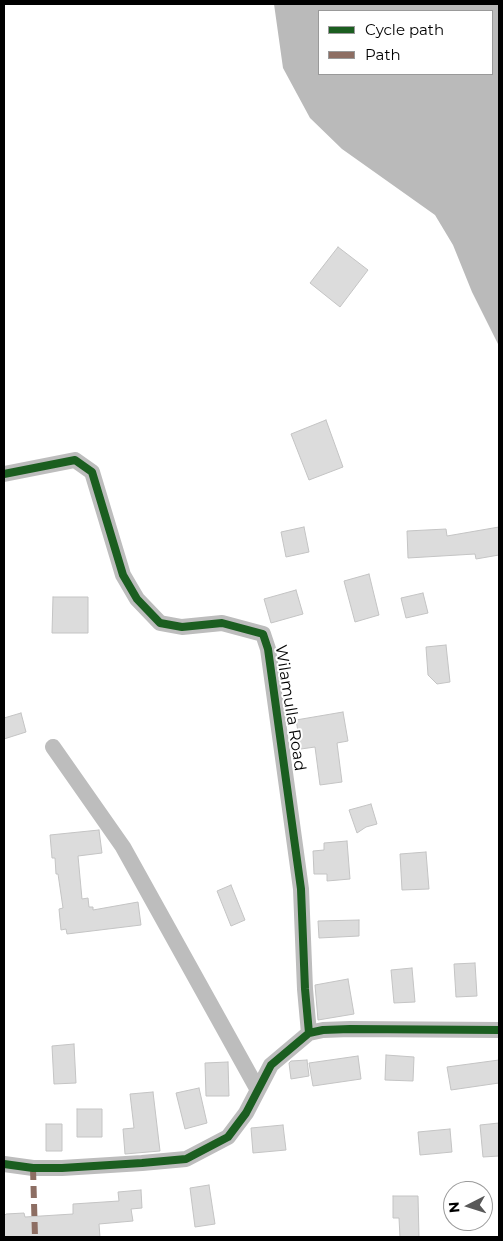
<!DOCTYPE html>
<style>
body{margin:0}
#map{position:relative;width:503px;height:1241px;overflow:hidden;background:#fff;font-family:Montserrat,sans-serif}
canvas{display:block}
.frame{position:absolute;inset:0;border:5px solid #000;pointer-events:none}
.legend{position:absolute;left:318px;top:10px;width:175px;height:65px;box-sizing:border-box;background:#fff;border:1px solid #999;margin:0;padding:6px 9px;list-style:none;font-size:15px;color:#000}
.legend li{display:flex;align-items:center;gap:10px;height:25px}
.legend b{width:25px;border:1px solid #999}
.north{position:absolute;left:443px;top:1181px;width:50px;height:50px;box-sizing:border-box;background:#fff;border:1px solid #999;border-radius:50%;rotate:265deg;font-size:14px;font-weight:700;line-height:20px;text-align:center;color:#000}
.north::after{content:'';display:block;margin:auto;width:18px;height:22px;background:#595959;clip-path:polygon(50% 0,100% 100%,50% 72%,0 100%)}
</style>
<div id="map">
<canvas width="503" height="1241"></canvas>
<div class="frame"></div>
<ul class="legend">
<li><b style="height:6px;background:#1b5e20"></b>Cycle path</li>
<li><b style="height:6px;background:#8d6e63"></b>Path</li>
</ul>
<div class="north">N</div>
</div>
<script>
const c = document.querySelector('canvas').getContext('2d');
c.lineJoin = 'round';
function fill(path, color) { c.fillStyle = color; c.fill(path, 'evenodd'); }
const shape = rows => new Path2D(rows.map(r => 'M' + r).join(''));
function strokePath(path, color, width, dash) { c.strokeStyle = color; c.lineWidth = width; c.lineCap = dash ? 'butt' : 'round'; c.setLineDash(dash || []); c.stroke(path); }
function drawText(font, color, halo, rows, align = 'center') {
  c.font = font + ' Montserrat,sans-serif'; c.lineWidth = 4; c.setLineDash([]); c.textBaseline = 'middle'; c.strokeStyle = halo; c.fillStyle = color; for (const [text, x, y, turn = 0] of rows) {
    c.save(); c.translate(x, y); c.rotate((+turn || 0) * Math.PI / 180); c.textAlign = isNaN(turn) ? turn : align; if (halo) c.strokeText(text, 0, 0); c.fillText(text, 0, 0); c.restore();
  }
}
fill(shape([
 [274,4,499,4,499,346,472,292,453,245,435,215,342,149,310,118,283,68],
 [319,11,492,11,492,74,319,74]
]), '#bababa');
const building = shape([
 [338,247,368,270,340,307,310,283,338,247],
 [326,420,343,467,309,480,291,434,326,420],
 [304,527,309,552,286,557,281,532,304,527],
 [499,527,499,555,476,559,475,554,408,558,407,531,446,529,447,536,499,527],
 [369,574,379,615,355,622,344,581,369,574],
 [296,590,303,614,271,623,264,599,296,590],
 [423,593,428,613,406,618,401,598,423,593],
 [53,597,88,597,88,633,52,633,53,597],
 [446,645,450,682,437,684,428,675,426,647,446,645],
 [343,712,348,741,337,743,342,782,320,785,315,747,301,749,296,720,343,712],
 [21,713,26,732,4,739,4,718,21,713],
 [371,804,377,824,366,827,357,833,349,810,371,804],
 [99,830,102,853,78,856,82,899,88,898,89,907,93,907,93,910,138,902,141,925,67,934,66,929,61,930,59,909,63,908,58,874,56,874,55,858,52,858,50,835,99,830],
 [347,841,350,879,327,881,327,874,314,874,313,851,324,850,324,843,347,841],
 [426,852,429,889,402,890,400,854,426,852],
 [231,885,245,920,231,926,217,891,231,885],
 [359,920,359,936,319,938,318,921,359,920],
 [475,963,477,996,456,997,454,964,475,963],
 [412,968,415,1002,394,1003,391,970,412,968],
 [348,979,354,1014,318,1020,315,985,348,979],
 [74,1044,76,1083,54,1084,52,1046,74,1044],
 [386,1055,414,1057,413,1081,385,1080,386,1055],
 [358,1056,361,1079,313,1086,309,1063,358,1056],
 [307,1060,309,1076,291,1079,289,1063,291,1061,307,1060],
 [499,1060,499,1083,451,1090,447,1067,499,1060],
 [228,1062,229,1096,206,1096,205,1063,228,1062],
 [199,1088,207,1123,185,1129,176,1093,199,1088],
 [153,1092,160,1151,125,1154,123,1129,134,1128,130,1094,153,1092],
 [77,1109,102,1109,102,1137,77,1137,77,1109],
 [499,1123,499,1156,483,1157,480,1125,499,1123],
 [46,1124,62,1124,62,1151,46,1151,46,1124],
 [283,1125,286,1150,253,1153,251,1128,283,1125],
 [450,1129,452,1152,420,1155,418,1132,450,1129],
 [209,1185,215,1224,195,1227,190,1188,209,1185],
 [141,1190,142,1208,131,1209,133,1221,99,1224,100,1237,4,1237,4,1216,6,1214,24,1213,25,1217,73,1214,73,1204,119,1201,118,1192,141,1190],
 [393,1196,418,1196,419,1237,400,1237,399,1218,393,1218,393,1196]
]);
fill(building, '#dcdcdc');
strokePath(building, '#c4c4c4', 1);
strokePath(shape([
 [4,474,75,460,92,472,123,575,137,599,160,623,182,627,222,623,263,634,268,649,301,889,305,989,309,1033],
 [53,747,123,847,258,1090],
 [4,1164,33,1168,62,1168,142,1163,186,1159,228,1137,246,1113,271,1065,309,1033,323,1030,350,1029,499,1030]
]), '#bdbdbd', 16);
strokePath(shape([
 [33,1168,35,1237]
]), '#8d6e63', 6, [12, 6]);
strokePath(shape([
 [4,474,75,460,92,472,123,575,137,599,160,623,182,627,222,623,263,634,268,649,301,889,305,989,309,1033],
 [4,1164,33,1168,62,1168,142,1163,186,1159,228,1137,246,1113,271,1065,309,1033,323,1030,350,1029,499,1030]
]), '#1b5e20', 8);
drawText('16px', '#000', '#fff', [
 ["Wilamulla Road",290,708,81]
]);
</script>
